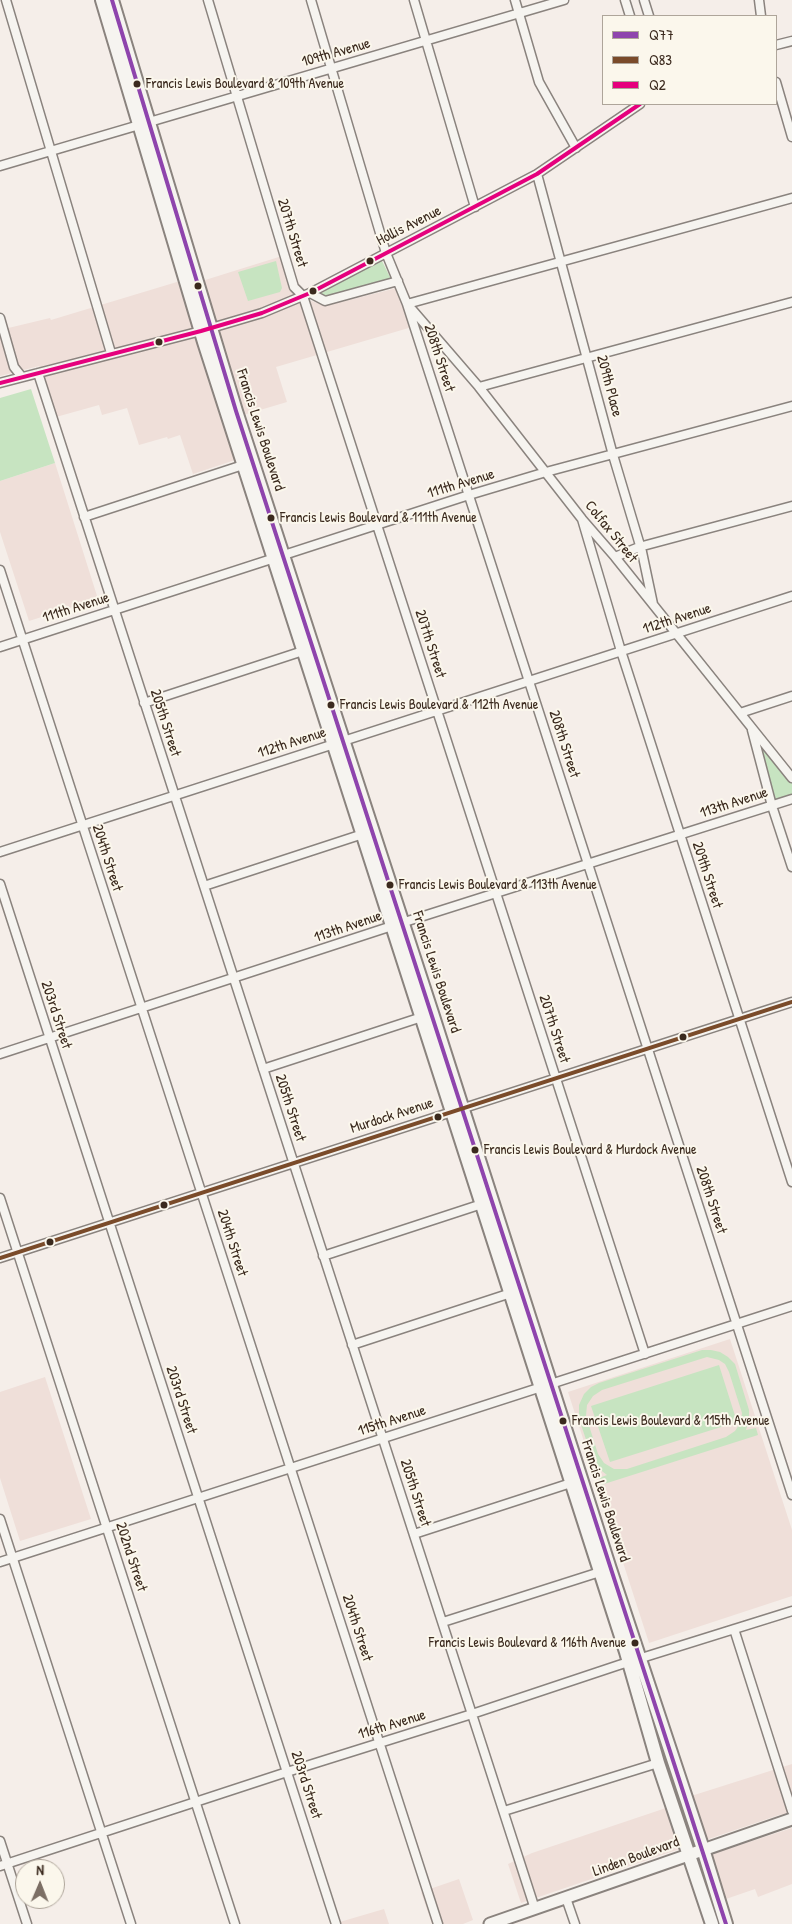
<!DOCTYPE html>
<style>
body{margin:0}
#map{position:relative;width:792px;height:1924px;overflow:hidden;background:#f5eee9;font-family:"Patrick Hand",sans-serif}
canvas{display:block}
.legend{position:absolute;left:602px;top:15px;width:175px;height:90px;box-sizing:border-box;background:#fbf7ec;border:1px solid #aea59a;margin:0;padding:6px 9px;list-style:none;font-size:15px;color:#3b2a1e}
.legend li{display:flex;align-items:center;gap:10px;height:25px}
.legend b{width:25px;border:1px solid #aea59a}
.north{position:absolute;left:15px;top:1859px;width:50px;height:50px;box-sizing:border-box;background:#fbf7ec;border:1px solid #aea59a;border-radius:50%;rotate:1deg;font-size:14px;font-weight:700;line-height:20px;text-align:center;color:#3b2a1e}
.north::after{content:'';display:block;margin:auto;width:18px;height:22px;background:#7c6f65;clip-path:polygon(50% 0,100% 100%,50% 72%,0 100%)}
</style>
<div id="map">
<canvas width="792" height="1924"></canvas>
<ul class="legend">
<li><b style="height:6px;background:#8e44ad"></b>Q77</li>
<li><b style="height:6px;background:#7a4b2a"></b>Q83</li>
<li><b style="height:6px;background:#e5007d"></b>Q2</li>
</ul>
<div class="north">N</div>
</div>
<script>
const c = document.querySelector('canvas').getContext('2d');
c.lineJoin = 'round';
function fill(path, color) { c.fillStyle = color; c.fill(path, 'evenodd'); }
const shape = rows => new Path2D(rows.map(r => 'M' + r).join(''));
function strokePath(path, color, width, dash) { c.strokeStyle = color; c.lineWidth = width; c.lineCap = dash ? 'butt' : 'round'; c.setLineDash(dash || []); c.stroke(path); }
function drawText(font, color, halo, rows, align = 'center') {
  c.font = font + ' "Patrick Hand",sans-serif'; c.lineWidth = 4; c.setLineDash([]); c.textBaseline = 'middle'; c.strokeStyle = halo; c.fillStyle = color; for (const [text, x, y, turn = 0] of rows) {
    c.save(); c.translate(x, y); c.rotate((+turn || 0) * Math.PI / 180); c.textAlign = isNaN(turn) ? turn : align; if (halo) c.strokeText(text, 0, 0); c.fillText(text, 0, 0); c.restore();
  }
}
fill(shape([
 [282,256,293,294,325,306,397,288,412,327,276,367,287,402,223,421,235,460,193,474,180,435,168,439,167,437,139,445,127,408,102,415,99,405,56,417,39,366,0,376,0,330,50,318,51,320,200,275,202,281],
 [55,463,98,599,29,621,0,532,0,481],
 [730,1339,792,1530,792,1596,649,1643,568,1392],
 [45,1377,91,1519,20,1541,0,1478,0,1392],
 [792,1764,792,1813,779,1815,521,1903,508,1864,532,1853,663,1809,688,1797],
 [792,1828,792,1884,758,1897,755,1889,723,1900,709,1855],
 [459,1879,473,1920,463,1924,432,1924,421,1892],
 [384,1909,389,1924,333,1924]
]), '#efdfd9');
fill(shape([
 [381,259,391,279,326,297,318,295],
 [276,261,282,288,280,292,248,301,238,272],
 [31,389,55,463,0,481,0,398],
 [758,742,792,782,792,798,774,804],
 [702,1350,711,1350,720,1352,728,1357,735,1364,749,1410,749,1420,746,1430,756,1428,758,1435,601,1485,599,1478,607,1475,598,1468,593,1460,579,1419,579,1405,584,1394,591,1387,599,1383],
 [707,1357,719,1360,725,1364,729,1372,742,1413,741,1422,735,1431,726,1437,627,1469,614,1469,604,1463,598,1454,586,1416,587,1405,593,1396,602,1390],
 [719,1365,737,1422,610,1462,591,1406]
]), '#c7e4c1');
const street = shape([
 [6,0,111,353],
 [208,0,294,287,303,296,645,1354],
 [311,0,386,253,407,304,792,1495],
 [414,0,475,207],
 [515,0,539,82,576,148],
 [625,0,630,16],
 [644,0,649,16],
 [759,0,761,16],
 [776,45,792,41],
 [776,82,792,137],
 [0,166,564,0],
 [537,174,613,455,642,552,653,604],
 [310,293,325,301,398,281],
 [407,304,792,198],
 [410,307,479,387,582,519,615,557,792,778],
 [0,318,14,367,22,377],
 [38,373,535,1909],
 [0,383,201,331,262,313,310,293,537,174,640,104],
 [479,387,792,302],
 [84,517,243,465],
 [582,519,621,651,792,1182],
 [615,557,639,547,792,506],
 [0,570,438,1924],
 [0,647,469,495,546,472,792,406],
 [144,703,306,650],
 [740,713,792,696],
 [752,730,772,806,792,867],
 [0,852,792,596],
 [0,884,336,1924],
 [204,886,366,833],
 [0,1054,392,926,792,799],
 [263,1069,425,1016],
 [0,1198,235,1924],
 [323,1256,485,1203],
 [0,1258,792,1002],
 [352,1345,514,1292],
 [0,1519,131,1924],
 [414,1534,574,1482],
 [0,1562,792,1306],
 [443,1622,603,1571],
 [734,1629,792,1811],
 [504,1811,658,1763],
 [0,1841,27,1924],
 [0,1866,287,1772,472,1714,619,1665,792,1611],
 [566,1898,575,1924]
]);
const secondary = shape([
 [490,1924,792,1819]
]);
const primary = shape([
 [102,0,204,342,626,1652,658,1763,712,1924],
 [112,0,236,411,432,1013,610,1569,703,1849,726,1924]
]);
strokePath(street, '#8a837e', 11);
strokePath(secondary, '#8a837e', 15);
strokePath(primary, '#8a837e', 16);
strokePath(street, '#f6f4f0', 8);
strokePath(secondary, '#f6f4f0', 11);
strokePath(primary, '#f6f4f0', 12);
strokePath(shape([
 [112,0,236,411,726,1924]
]), '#8e44ad', 4);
strokePath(shape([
 [0,1258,792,1002]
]), '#7a4b2a', 4);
strokePath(shape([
 [0,383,201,331,262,313,310,293,537,174,640,104]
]), '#e5007d', 4);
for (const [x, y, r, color] of [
 [137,84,4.5,"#3b2a1e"],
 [370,261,4.5,"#3b2a1e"],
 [198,286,4.5,"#3b2a1e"],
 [313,291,4.5,"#3b2a1e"],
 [159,342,4.5,"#3b2a1e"],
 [271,518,4.5,"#3b2a1e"],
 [331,705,4.5,"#3b2a1e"],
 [390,885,4.5,"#3b2a1e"],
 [683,1037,4.5,"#3b2a1e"],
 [438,1117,4.5,"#3b2a1e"],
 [475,1150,4.5,"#3b2a1e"],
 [164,1205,4.5,"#3b2a1e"],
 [50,1242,4.5,"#3b2a1e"],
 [563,1421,4.5,"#3b2a1e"],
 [635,1643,4.5,"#3b2a1e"]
]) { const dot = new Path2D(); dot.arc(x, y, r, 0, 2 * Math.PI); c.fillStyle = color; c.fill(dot); strokePath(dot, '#fbf7ec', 2); }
drawText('14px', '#3b2a1e', '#fbf7ec', [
 ["Francis Lewis Boulevard & 109th Avenue",146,84],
 ["Francis Lewis Boulevard & 111th Avenue",280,518],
 ["Francis Lewis Boulevard & 112th Avenue",340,705],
 ["Francis Lewis Boulevard & 113th Avenue",399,885],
 ["Francis Lewis Boulevard & Murdock Avenue",484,1150],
 ["Francis Lewis Boulevard & 115th Avenue",572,1421],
 ["Francis Lewis Boulevard & 116th Avenue",626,1643,"right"]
], 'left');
drawText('15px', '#3b2a1e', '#fbf7ec', [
 ["109th Avenue",336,53,-16],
 ["Hollis Avenue",409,226,-27],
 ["207th Street",292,233,73],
 ["208th Street",439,358,72],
 ["209th Place",609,386,75],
 ["Francis Lewis Boulevard",260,430,72],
 ["111th Avenue",461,484,-17],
 ["Colfax Street",611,532,51],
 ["111th Avenue",76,608,-18],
 ["112th Avenue",677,619,-18],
 ["207th Street",430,644,72],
 ["205th Street",165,723,72],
 ["112th Avenue",292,743,-18],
 ["208th Street",564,744,72],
 ["113th Avenue",734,803,-18],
 ["204th Street",107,858,72],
 ["209th Street",707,875,72],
 ["113th Avenue",348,927,-19],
 ["Francis Lewis Boulevard",436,972,72],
 ["203rd Street",56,1015,72],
 ["207th Street",554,1029,72],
 ["205th Street",290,1108,72],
 ["Murdock Avenue",392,1116,-18],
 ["208th Street",711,1200,72],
 ["204th Street",232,1243,72],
 ["203rd Street",181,1400,72],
 ["115th Avenue",392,1421,-18],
 ["205th Street",415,1493,72],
 ["Francis Lewis Boulevard",605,1501,72],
 ["202nd Street",131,1557,72],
 ["204th Street",357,1628,72],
 ["116th Avenue",392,1725,-17],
 ["203rd Street",306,1785,72],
 ["Linden Boulevard",636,1857,-20]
]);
</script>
